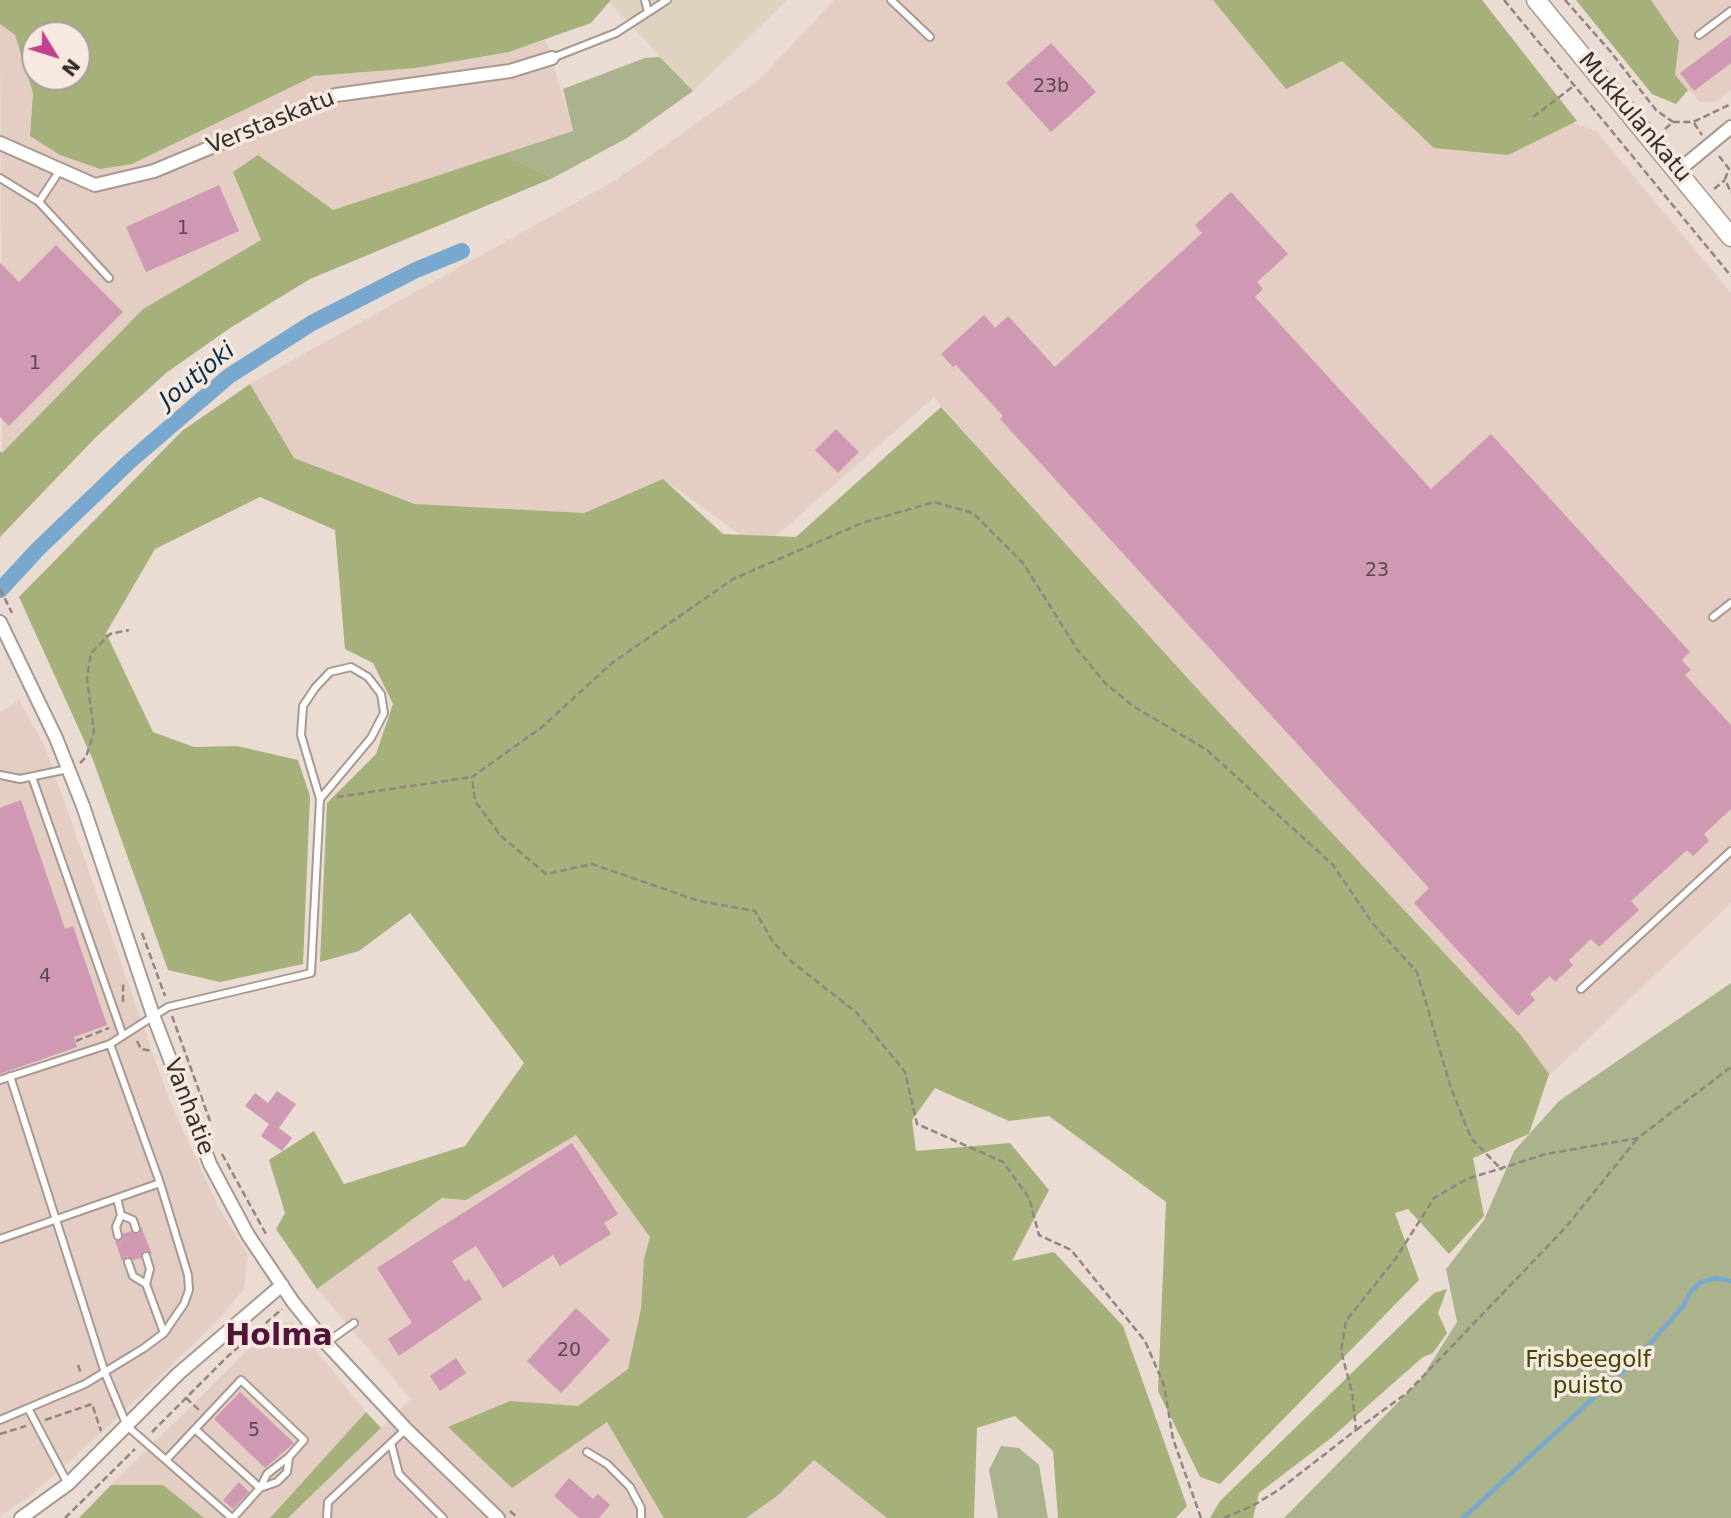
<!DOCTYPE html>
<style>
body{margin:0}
#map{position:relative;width:1731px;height:1518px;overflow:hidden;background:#eadbd3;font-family:"DejaVu Sans",sans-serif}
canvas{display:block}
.north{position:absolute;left:21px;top:21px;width:70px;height:70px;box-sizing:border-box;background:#f7e8e0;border:2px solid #a99e98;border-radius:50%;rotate:128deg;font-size:19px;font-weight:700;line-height:28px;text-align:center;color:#342e2b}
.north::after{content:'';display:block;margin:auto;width:24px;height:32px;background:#c0418d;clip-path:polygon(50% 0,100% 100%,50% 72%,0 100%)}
</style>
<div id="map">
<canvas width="1731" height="1518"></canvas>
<div class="north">N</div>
</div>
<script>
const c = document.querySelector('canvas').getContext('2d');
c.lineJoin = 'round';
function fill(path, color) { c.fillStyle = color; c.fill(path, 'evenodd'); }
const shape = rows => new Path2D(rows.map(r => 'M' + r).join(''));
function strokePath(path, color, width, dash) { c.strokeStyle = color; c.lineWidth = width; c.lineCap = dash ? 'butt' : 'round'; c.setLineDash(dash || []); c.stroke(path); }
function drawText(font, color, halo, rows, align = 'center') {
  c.font = font + ' "DejaVu Sans",sans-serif'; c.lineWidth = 7; c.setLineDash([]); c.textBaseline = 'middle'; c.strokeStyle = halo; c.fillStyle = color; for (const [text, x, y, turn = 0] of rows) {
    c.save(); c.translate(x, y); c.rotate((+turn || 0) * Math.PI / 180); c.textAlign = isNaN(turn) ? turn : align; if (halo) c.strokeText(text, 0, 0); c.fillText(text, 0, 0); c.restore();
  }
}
fill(shape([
 [834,0,1225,0,1231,7,1596,131,1731,293,1731,903,1538,1086,934,397,761,549,663,479,584,513,416,504,294,458,250,384,616,180,761,78],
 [1651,0,1731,0,1731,90,1714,102,1701,102,1688,90,1675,75,1678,41],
 [0,24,15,35,33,93,30,136,132,164,314,76,416,68,509,52,546,40,573,131,284,226,143,309,2,453],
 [19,700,45,747,170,1102,220,1210,248,1254,244,1289,216,1322,99,1435,30,1496,0,1516,0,713],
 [583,1097,903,1518,288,1518,411,1399,317,1289],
 [286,1322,294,1323,366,1412,270,1518,204,1518,163,1485,111,1485,271,1327]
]), '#e4cdc2');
fill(shape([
 [611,0,787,0,693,91,610,3]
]), '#dfd3bf');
fill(shape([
 [660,57,693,91,627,138,553,178,503,154,573,131,563,89,645,58],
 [1731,983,1731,1518,1284,1518,1421,1379,1457,1322,1446,1269,1484,1220,1514,1151,1559,1101],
 [1001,1446,1019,1448,1039,1465,1048,1518,998,1518,989,1470]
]), '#abb38c');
fill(shape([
 [0,0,611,0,591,23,509,52,416,68,314,76,132,164,100,169,60,155,30,136,33,93,15,35,0,24],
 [35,35,77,35,77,77,35,77],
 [1213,0,1482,0,1577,121,1508,155,1434,148,1342,61,1286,89],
 [1576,0,1651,0,1679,41,1675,75,1688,90,1676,104,1652,94],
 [503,154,553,178,310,279,230,328,166,373,96,437,0,537,0,451,2,453,143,309,261,240,233,172,258,155,333,210],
 [250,384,294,458,415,504,584,513,663,479,723,534,796,537,941,407,1201,693,1520,1034,1549,1074,1529,1134,1473,1158,1484,1216,1449,1254,1408,1209,1395,1213,1419,1280,1220,1484,1200,1477,1158,1391,1166,1202,1049,1116,1009,1121,935,1088,912,1120,916,1151,1010,1143,1049,1190,1012,1261,1054,1252,1123,1326,1187,1506,1176,1518,1058,1518,1053,1451,1015,1416,977,1428,974,1518,887,1518,814,1460,777,1496,746,1518,664,1518,607,1422,512,1488,448,1427,510,1401,578,1406,628,1369,641,1309,644,1259,650,1237,576,1135,466,1200,442,1198,317,1289,276,1229,285,1213,269,1160,314,1131,344,1184,465,1146,524,1063,410,913,359,951,320,962,327,803,376,754,393,704,373,663,345,649,335,530,260,497,155,549,106,633,153,732,194,747,237,746,298,760,310,796,303,964,220,982,168,970,93,760,19,597,182,431],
 [1447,1289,1438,1313,1447,1333,1433,1353,1423,1357,1331,1438,1259,1493,1253,1518,1210,1518,1220,1501,1434,1293],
 [366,1412,381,1428,288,1518,270,1518],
 [111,1485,163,1485,204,1518,79,1518]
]), '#a5b07a');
strokePath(shape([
 [1463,1518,1639,1356,1683,1306,1691,1291,1701,1282,1717,1278,1731,1281]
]), '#78a8ce', 4.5);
strokePath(shape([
 [0,590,38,549,129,462,229,376,312,323,416,270,462,251]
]), '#78a8ce', 16);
fill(shape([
 [1731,35,1731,63,1694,91,1680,73],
 [1051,43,1096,92,1051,132,1006,83],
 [219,185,239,231,146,272,126,227],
 [1231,192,1288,254,1257,282,1263,289,1255,297,1431,489,1491,434,1690,652,1682,660,1691,670,1685,675,1731,725,1731,809,1704,834,1709,841,1693,856,1687,850,1631,901,1639,910,1599,947,1591,939,1569,960,1573,965,1555,982,1550,976,1530,994,1535,1000,1518,1016,1414,903,1429,888,1000,419,1003,416,956,365,953,367,941,354,984,315,995,328,1008,316,1055,367,1202,233,1195,225],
 [56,245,123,312,9,426,0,417,0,263,19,282],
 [836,429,859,452,838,473,815,450],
 [21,800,65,929,73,926,107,1025,74,1037,77,1047,0,1074,0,808],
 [277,1091,296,1104,279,1128,292,1138,282,1151,261,1136,269,1124,245,1106,255,1093,268,1103],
 [572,1143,618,1214,604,1223,611,1234,560,1266,553,1255,503,1288,476,1246,452,1261,465,1282,469,1279,482,1299,399,1356,388,1339,412,1323,377,1268],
 [141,1227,152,1254,145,1250,141,1258,133,1260,127,1256,122,1261,115,1241,121,1241,123,1234,131,1231,138,1234],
 [576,1308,610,1340,561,1393,527,1361],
 [456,1358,466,1373,440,1391,430,1376],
 [240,1392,294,1443,265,1468,214,1419],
 [569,1478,593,1499,598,1494,610,1505,599,1518,579,1518,554,1496],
 [239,1482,249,1492,233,1509,223,1500]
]), '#cf98b3');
const lane = shape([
 [645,0,648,12],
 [891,0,930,37],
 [1699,35,1731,11],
 [552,58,616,33,667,0],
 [0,178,39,202,60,170],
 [39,202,109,278],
 [1713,617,1731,603],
 [0,775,20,779,68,769],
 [32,777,123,1036],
 [1581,989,1731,851],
 [10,1076,105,1373,127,1426,232,1518],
 [0,1080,110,1044,168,1007,311,973,320,799,301,735,303,706,315,688,330,672,351,667,368,677,381,694,384,713,371,738,320,799],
 [117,1198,121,1215,116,1227,118,1236],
 [121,1215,133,1220,136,1229],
 [0,1239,160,1183],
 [146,1256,150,1269,146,1284,164,1333],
 [128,1262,133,1276,146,1284],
 [326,1343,354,1323],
 [29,1410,68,1484],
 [0,1420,85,1384,144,1348,164,1333,184,1304,189,1290,188,1275,160,1183,110,1044],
 [195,1429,241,1380,304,1440,289,1457,287,1472,277,1482,260,1488],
 [391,1443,399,1474,443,1518],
 [587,1452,607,1464,630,1487,641,1508,641,1518],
 [166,1460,195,1429,260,1488],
 [233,1518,260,1488,267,1474,289,1457],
 [327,1518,328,1502,406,1429]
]);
const street = shape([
 [0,143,95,185,154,171,336,95,510,71,552,58],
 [1679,170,1731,127],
 [0,622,56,738,83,806,153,1015,210,1164,248,1235,293,1302,326,1343,406,1429,498,1518],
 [21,1518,68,1484,178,1374,282,1285]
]);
const secondary = shape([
 [1536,0,1731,237]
]);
strokePath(lane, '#a79a93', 10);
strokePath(street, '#a79a93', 16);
strokePath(secondary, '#a79a93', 21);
strokePath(shape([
 [1504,0,1731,276],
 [1565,0,1610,51,1656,110,1673,122],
 [1533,117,1575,85],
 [1694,123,1702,135],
 [1665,129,1673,122,1693,122,1731,104],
 [1719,156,1729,169,1725,179,1731,193],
 [1714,189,1725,180],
 [0,589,12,613],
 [80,763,86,757,94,732,87,678,91,653,110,634,129,630],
 [337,797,472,777],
 [142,933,165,996],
 [123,1002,123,986,127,983],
 [172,1016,210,1121],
 [76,1041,109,1028],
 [137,1041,141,1049,152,1051],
 [222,1154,266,1234],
 [78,1365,81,1374],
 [186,1398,199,1410],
 [45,1420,92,1404,101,1431],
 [1356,1430,1407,1393,1526,1269,1566,1227,1637,1139],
 [152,1432,227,1357,282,1309],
 [0,1434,26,1426],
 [510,1511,518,1518],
 [65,1518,135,1449],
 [1201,1518,1173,1439,1164,1385,1145,1341,1071,1250,1039,1235,1029,1198,1003,1162,917,1124,905,1072,856,1012,792,962,773,942,755,911,699,901,592,864,546,874,501,836,475,801,472,777,542,727,612,663,733,579,862,523,934,502,973,513,1023,563,1077,649,1105,683,1133,706,1207,750,1333,865,1373,924,1417,972,1451,1088,1471,1138,1502,1170],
 [1224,1518,1254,1505,1280,1489,1356,1430,1352,1392,1341,1351,1346,1321,1396,1258,1434,1198,1467,1179,1546,1154,1638,1138,1731,1067]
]), '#908580', 2.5, [7, 3.5]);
strokePath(lane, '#fff', 6);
strokePath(street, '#fff', 12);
strokePath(secondary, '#fff', 18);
drawText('19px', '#5b484d', null, [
 ["23b",1051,87],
 ["1",183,229],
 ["1",35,364],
 ["23",1377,571],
 ["4",45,977],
 ["20",569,1351],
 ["5",254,1431]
]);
drawText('23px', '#342e2b', '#f7e8e0', [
 ["Mukkulankatu",1634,118,50],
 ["Verstaskatu",271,123,-22],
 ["Vanhatie",188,1107,69]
]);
drawText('23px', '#3f4705', '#f7e8e0', [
 ["Frisbeegolf",1588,1361],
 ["puisto",1588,1387]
]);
drawText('italic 24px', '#062e48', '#f7e8e0', [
 ["Joutjoki",198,376,-39]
]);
drawText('bold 30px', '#511439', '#f7e8e0', [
 ["Holma",279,1337]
]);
</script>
